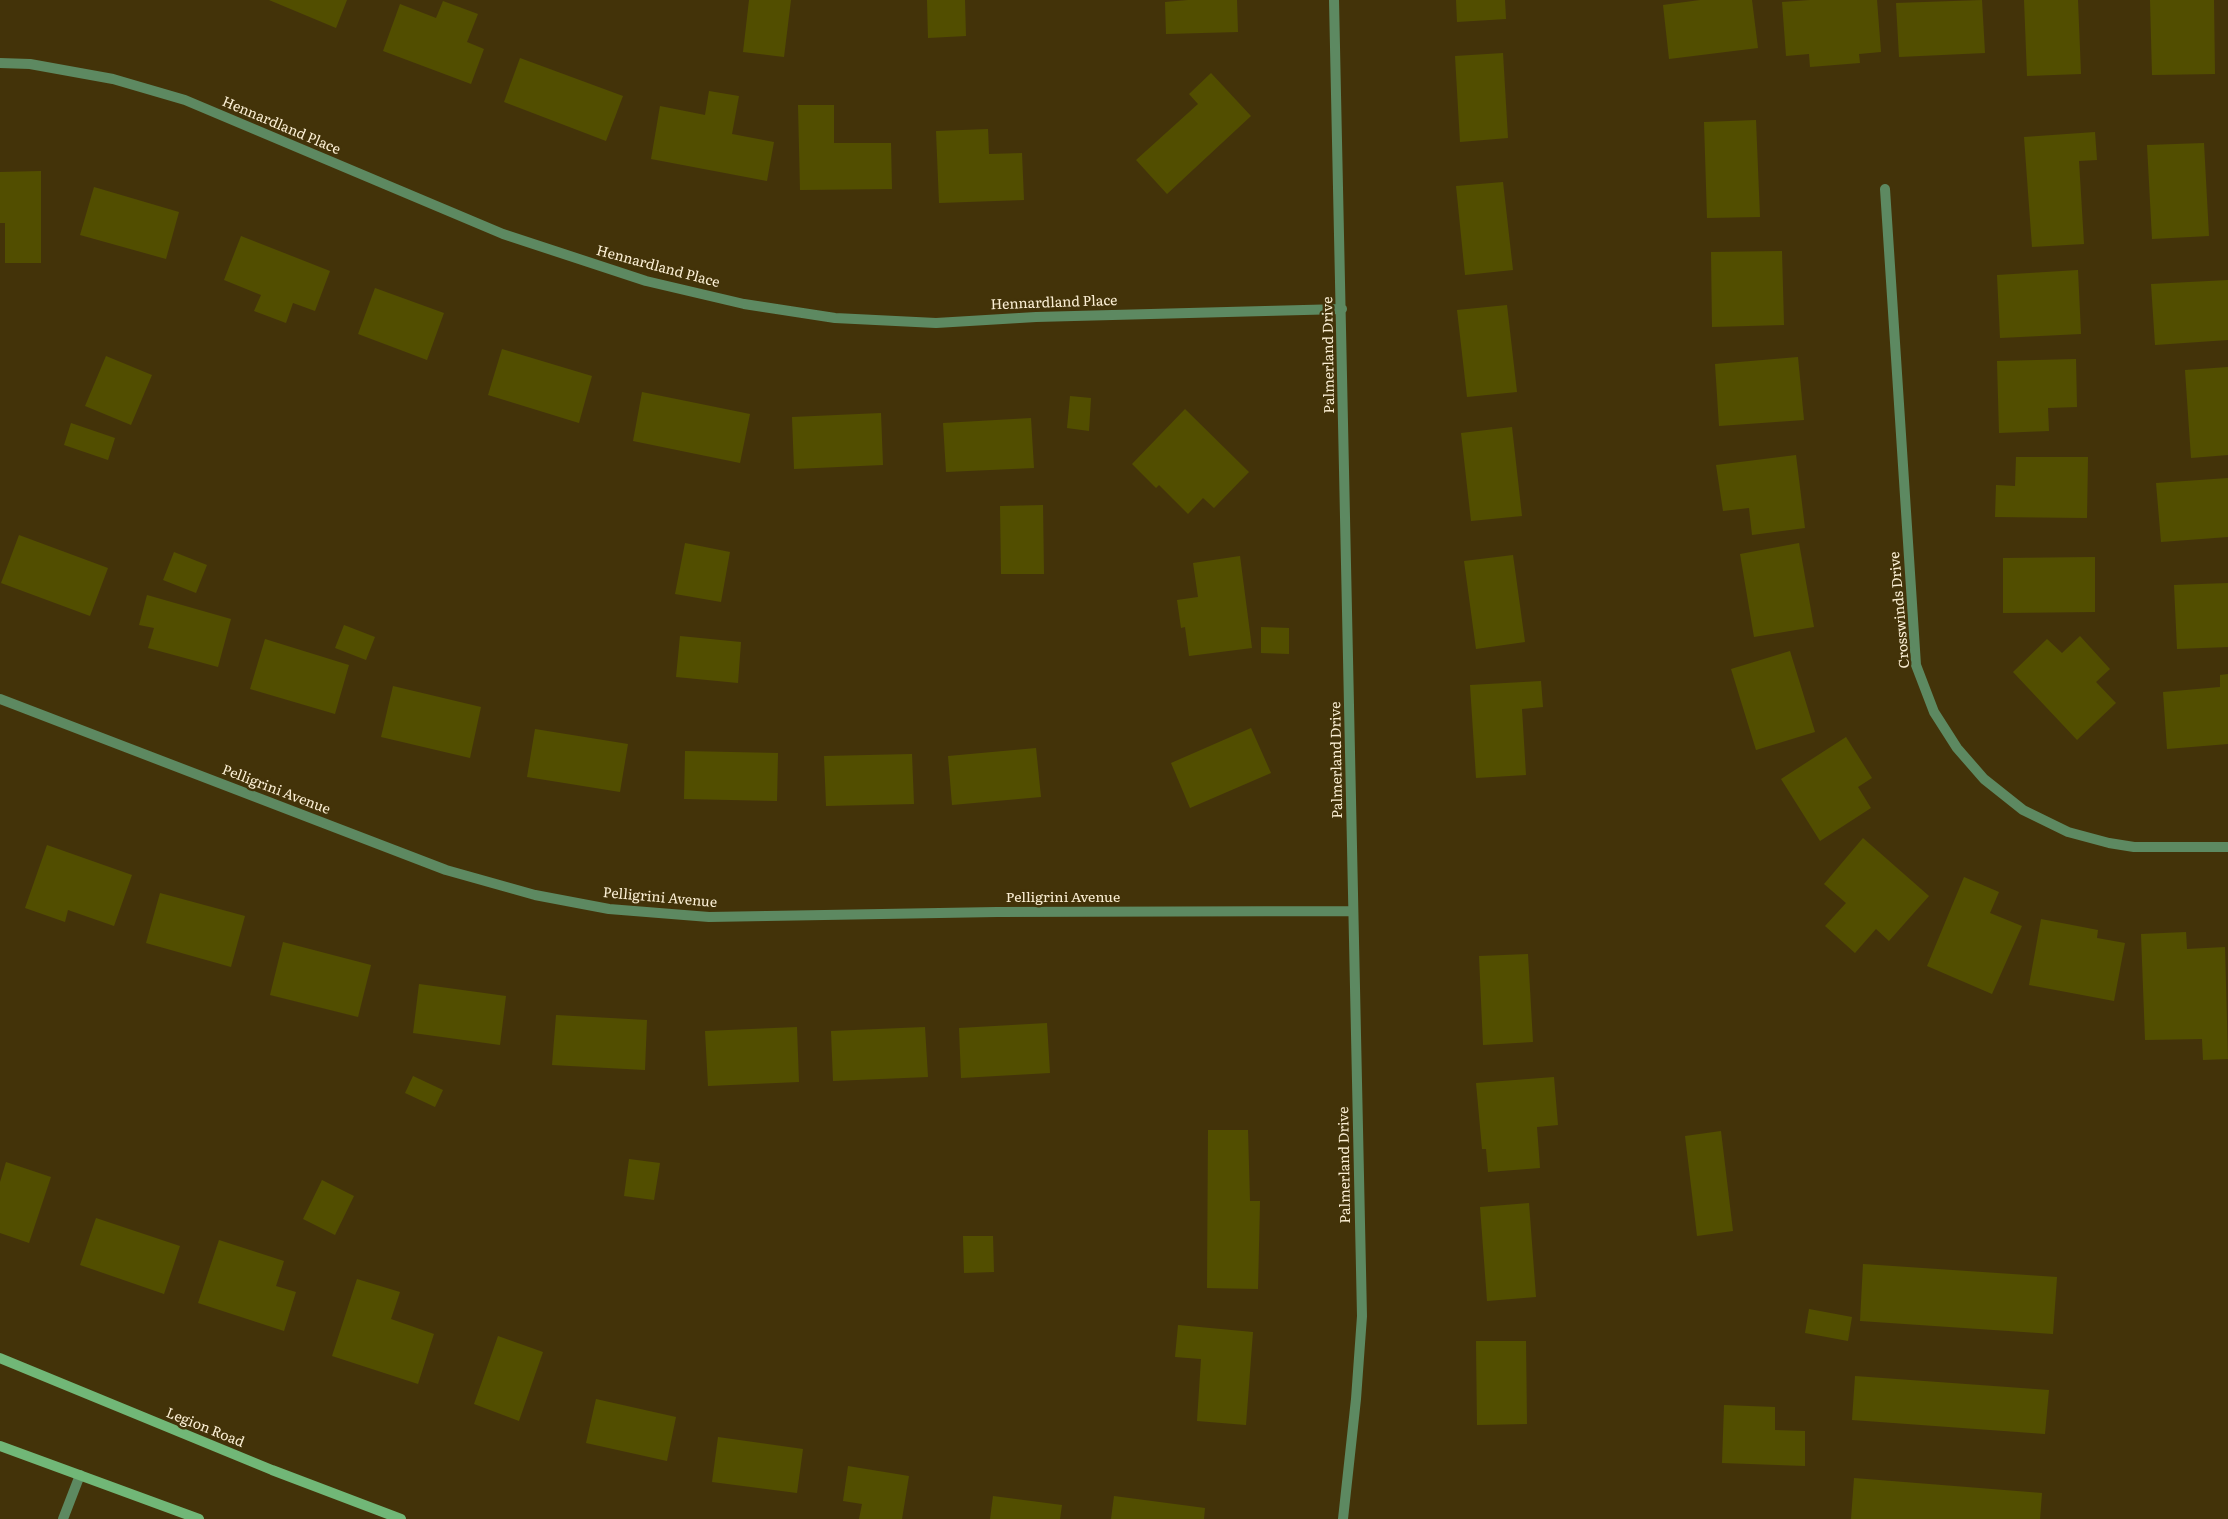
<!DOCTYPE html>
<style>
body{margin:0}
canvas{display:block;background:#433309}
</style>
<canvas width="2228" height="1519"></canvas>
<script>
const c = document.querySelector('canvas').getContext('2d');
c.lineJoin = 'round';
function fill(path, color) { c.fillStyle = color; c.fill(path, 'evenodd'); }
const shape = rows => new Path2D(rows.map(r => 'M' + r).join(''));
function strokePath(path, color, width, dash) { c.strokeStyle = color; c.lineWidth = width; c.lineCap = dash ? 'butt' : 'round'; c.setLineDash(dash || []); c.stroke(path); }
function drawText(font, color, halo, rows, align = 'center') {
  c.font = font + ' Literata,serif'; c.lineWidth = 5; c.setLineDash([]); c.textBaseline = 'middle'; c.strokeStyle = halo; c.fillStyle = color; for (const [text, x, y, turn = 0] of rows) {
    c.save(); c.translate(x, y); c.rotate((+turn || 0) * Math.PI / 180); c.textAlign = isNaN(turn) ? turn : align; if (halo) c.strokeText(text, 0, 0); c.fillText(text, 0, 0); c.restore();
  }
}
fill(shape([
 [269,0,347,0,336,28],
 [749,0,791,0,784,57,743,52],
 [927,0,965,0,966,36,928,38],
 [1188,0,1237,0,1238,32,1166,34,1165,2],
 [1456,0,1505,0,1506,19,1457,22],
 [1700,0,1752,0,1758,48,1669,59,1663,5],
 [1810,0,1877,0,1881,52,1859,54,1860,63,1810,67,1809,54,1786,56,1782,2],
 [1982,0,1985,53,1899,57,1896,3],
 [2024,0,2078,0,2081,74,2027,76],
 [2150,0,2214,0,2215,74,2152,75],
 [443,1,478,14,467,42,484,49,471,84,383,51,400,4,436,18],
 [1503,53,1508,138,1460,142,1455,56],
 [520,58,623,96,606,141,504,102],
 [1211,73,1251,116,1167,194,1136,160,1198,104,1189,94],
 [709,91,739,96,732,134,774,142,767,181,651,159,660,106,705,115],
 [798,105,834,105,834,143,891,143,892,189,800,190],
 [1756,120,1760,217,1707,218,1704,122],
 [988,129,989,154,1022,153,1024,200,939,203,936,131],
 [2095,132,2097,160,2079,161,2084,244,2032,247,2024,137],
 [2204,143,2209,236,2152,239,2147,145],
 [41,171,41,263,5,263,5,223,0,223,0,172],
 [1503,182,1513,270,1465,275,1456,186],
 [94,187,179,212,166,259,80,235],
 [241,236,330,271,315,311,293,303,286,323,254,311,261,295,224,280],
 [1782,251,1784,325,1712,327,1711,252],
 [2078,270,2081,334,2000,338,1997,275],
 [2228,280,2228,340,2155,345,2151,284],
 [375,288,444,313,427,360,358,334],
 [1507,305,1517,392,1467,397,1457,310],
 [502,349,592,376,579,423,488,395],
 [106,356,152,375,131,425,85,406],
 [1798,357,1804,420,1719,426,1715,364],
 [2076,359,2077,407,2048,408,2049,431,1999,433,1997,361],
 [2228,367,2228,455,2191,458,2185,370],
 [642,392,750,414,740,463,633,441],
 [1070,396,1091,398,1089,431,1067,428],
 [1185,409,1249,472,1214,508,1203,498,1188,514,1159,485,1156,488,1132,464],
 [881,413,883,465,794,469,792,417],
 [1031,418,1034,468,946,472,943,423],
 [71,423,115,438,108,460,64,445],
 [1512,427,1522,516,1471,521,1461,433],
 [1796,455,1805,528,1752,535,1749,508,1723,511,1716,465],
 [2016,457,2088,457,2087,518,1995,517,1996,485,2015,486],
 [2228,478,2228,537,2161,542,2156,483],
 [1043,505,1044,574,1001,574,1000,506],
 [19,535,108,568,90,616,1,583],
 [685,543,730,552,721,602,675,594],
 [1799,543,1814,627,1754,637,1740,554],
 [174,552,207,565,196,593,163,580],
 [1513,555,1525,642,1476,649,1464,561],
 [1240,556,1252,648,1189,656,1185,627,1181,628,1177,600,1198,597,1193,563],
 [2095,557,2095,612,2003,613,2003,558],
 [2228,583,2228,647,2177,649,2174,585],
 [147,595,231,619,218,667,148,648,154,628,139,625],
 [344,625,375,637,366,660,335,648],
 [1261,627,1289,628,1289,654,1261,653],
 [680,636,741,642,738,683,676,677],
 [2080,636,2110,669,2096,682,2116,703,2077,740,2013,672,2047,639,2062,653],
 [265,639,349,665,335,714,250,689],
 [1790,651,1815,732,1756,750,1731,669],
 [2228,674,2228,744,2167,749,2163,692,2220,687,2220,675],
 [1541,681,1543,707,1522,709,1526,775,1476,778,1470,685],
 [393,686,481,707,470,758,381,737],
 [1251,728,1271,773,1190,808,1171,763],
 [535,729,628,744,620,792,527,777],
 [1846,737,1872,778,1858,787,1871,808,1820,841,1781,779],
 [1036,748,1041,797,952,805,948,756],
 [685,751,778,753,777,801,684,799],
 [912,754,914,804,826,806,824,756],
 [1863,838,1929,896,1889,941,1876,929,1855,953,1825,926,1846,903,1824,884],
 [47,845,132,875,114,926,68,910,65,922,25,908],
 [1964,877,1999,892,1990,913,2022,926,1992,994,1927,966],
 [160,893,245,916,231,967,146,943],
 [2041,919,2098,930,2097,938,2125,943,2114,1001,2029,985],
 [2186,932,2187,949,2225,947,2228,1059,2203,1060,2202,1039,2145,1040,2141,934],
 [283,942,371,965,358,1017,270,995],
 [1528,954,1533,1042,1483,1045,1479,956],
 [419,984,506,996,500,1045,413,1033],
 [556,1015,647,1020,645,1070,552,1065],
 [1047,1023,1050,1073,961,1078,959,1028],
 [797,1027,799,1082,708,1086,705,1031],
 [925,1027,928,1077,833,1081,831,1031],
 [413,1076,443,1090,435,1107,405,1093],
 [1554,1077,1558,1125,1537,1127,1540,1168,1488,1172,1486,1149,1482,1149,1476,1083],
 [1208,1130,1248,1130,1250,1201,1260,1201,1258,1289,1207,1288],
 [1721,1131,1733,1231,1697,1236,1685,1136],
 [629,1159,660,1163,654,1200,624,1196],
 [6,1162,51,1177,29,1243,0,1233,0,1182],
 [322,1180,354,1196,335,1235,303,1219],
 [1529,1203,1536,1297,1487,1301,1480,1207],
 [96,1218,180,1246,164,1294,80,1265],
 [963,1236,993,1236,994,1272,964,1273],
 [219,1240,284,1261,276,1286,296,1292,284,1331,198,1303],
 [1863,1264,2057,1277,2053,1334,1860,1321],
 [357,1279,400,1292,391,1319,434,1334,418,1384,332,1356],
 [1809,1309,1852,1317,1848,1341,1805,1333],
 [1178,1325,1253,1332,1246,1425,1197,1421,1201,1359,1175,1357],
 [498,1336,543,1352,519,1421,474,1404],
 [1476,1341,1526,1341,1527,1424,1477,1425],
 [1855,1376,2049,1390,2045,1434,1852,1420],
 [596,1399,676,1417,667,1461,586,1443],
 [1724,1405,1775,1407,1775,1430,1805,1431,1805,1466,1722,1463],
 [718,1437,803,1449,797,1493,712,1482],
 [848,1466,909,1476,902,1519,859,1519,862,1504,843,1501],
 [1854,1478,2042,1493,2040,1519,1851,1519],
 [993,1496,1062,1505,1060,1519,990,1519],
 [1114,1496,1205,1508,1204,1519,1111,1519]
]), '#524e00');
strokePath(shape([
 [1334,0,1362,1316,1356,1399,1343,1519],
 [0,63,30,64,113,79,185,100,503,234,646,281,744,304,835,318,936,323,1036,317,1342,309],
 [1885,189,1916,665,1934,712,1957,748,1984,779,2023,810,2068,832,2109,843,2134,847,2228,847],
 [0,699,446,870,535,895,609,909,709,917,997,912,1353,911],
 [63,1519,80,1475]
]), '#5d8961', 10);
strokePath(shape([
 [0,1358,272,1470,401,1519],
 [0,1446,199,1519]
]), '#71b777', 10);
drawText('14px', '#fbefd4', '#433309', [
 ["Hennardland Place",281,126,23],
 ["Hennardland Place",658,267,15],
 ["Hennardland Place",1054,303,-2],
 ["Palmerland Drive",1329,355,-91],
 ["Crosswinds Drive",1900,610,-95],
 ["Palmerland Drive",1337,760,-91],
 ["Pelligrini Avenue",276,790,21],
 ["Pelligrini Avenue",660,898,5],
 ["Pelligrini Avenue",1063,898],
 ["Palmerland Drive",1345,1165,-91],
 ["Legion Road",205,1428,22]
]);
</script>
